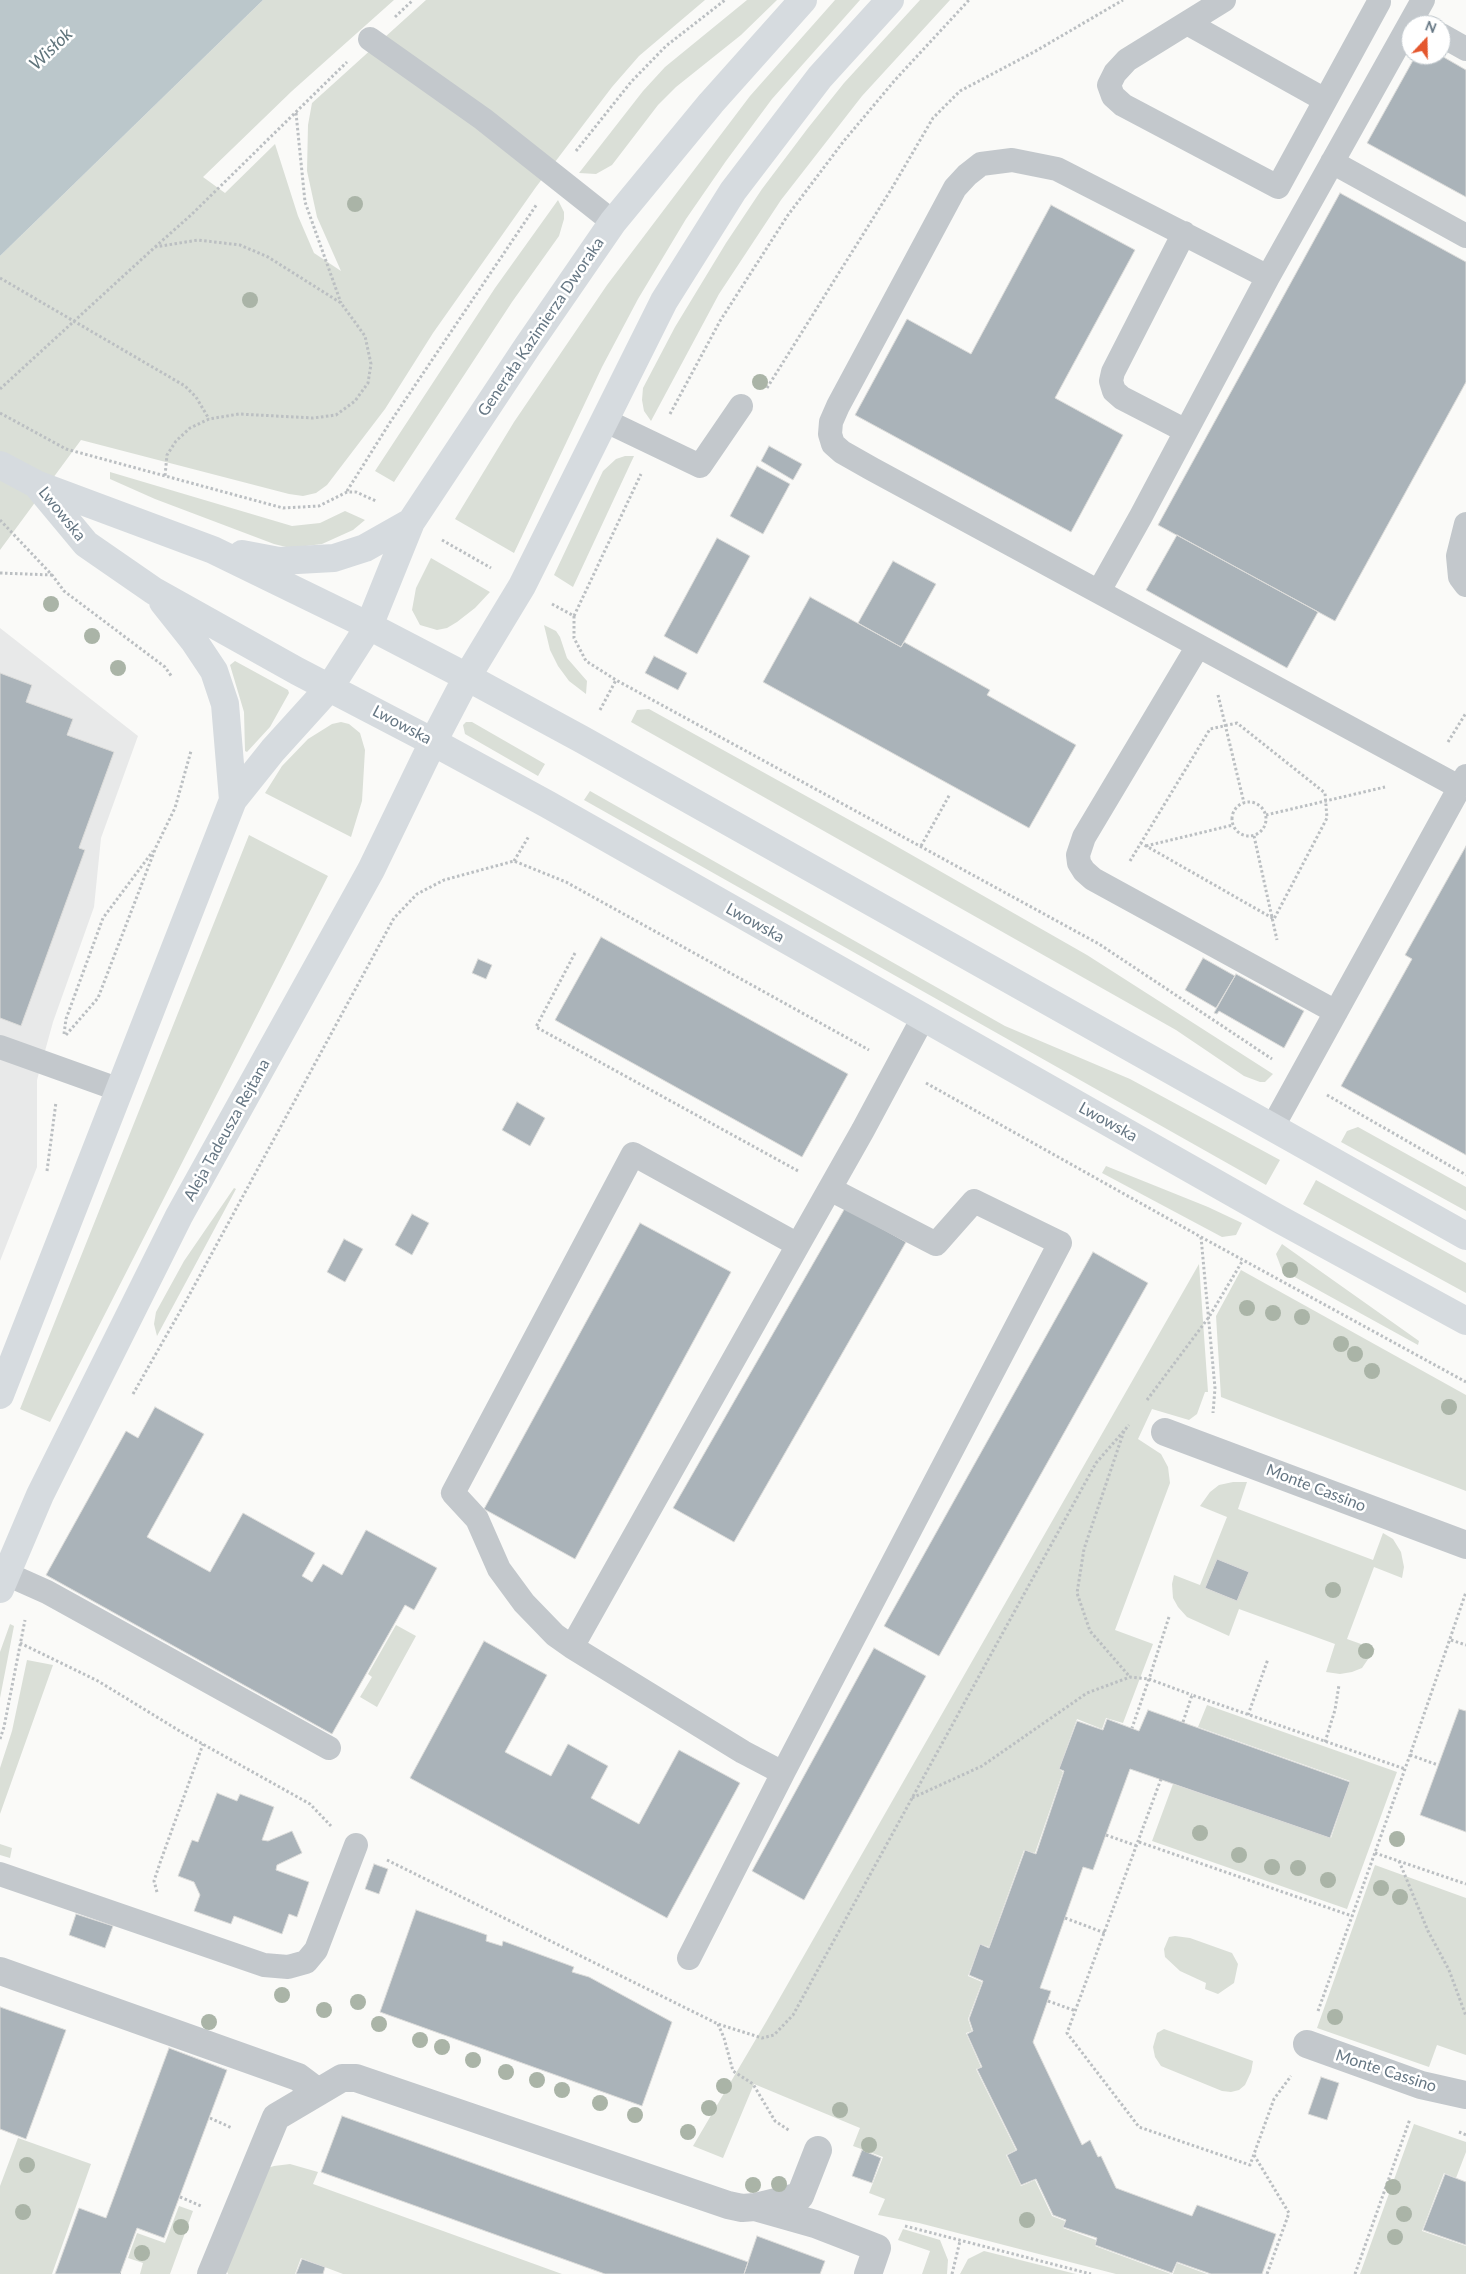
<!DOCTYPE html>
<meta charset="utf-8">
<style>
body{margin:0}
#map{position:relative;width:1466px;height:2274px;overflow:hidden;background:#fafaf8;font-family:Lato,sans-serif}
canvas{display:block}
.north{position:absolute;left:1401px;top:15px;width:50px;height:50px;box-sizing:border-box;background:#fff;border:1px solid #c1c8cd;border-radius:50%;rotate:21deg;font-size:14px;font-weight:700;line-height:20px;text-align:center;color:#657683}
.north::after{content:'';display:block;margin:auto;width:18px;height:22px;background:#e4572e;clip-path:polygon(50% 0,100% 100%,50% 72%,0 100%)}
</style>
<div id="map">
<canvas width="1466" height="2274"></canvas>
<div class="north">N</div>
</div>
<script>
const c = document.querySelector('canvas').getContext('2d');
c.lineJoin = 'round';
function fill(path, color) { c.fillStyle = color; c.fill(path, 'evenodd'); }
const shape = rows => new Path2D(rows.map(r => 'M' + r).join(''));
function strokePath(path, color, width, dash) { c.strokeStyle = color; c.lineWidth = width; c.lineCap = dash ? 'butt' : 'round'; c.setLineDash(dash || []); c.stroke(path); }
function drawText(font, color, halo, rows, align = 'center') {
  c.font = font + ' Lato,sans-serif'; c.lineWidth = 5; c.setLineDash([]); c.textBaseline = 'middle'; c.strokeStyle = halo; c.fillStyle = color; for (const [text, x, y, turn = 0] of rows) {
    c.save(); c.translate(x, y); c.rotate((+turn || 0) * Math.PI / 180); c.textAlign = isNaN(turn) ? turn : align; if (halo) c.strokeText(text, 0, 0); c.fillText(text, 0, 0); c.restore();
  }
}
fill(shape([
 [0,628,138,736,101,838,94,907,53,1022,37,1080,37,1167,0,1261]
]), '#e8e9e9');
fill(shape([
 [263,0,394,0,292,91,203,177,225,193,275,144,298,216,314,253,341,271,317,217,307,171,308,125,312,103,426,0,705,0,639,56,612,87,536,187,433,333,385,409,327,485,316,493,303,496,289,494,81,440,0,550,0,256],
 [747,0,777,0,741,35,676,87,658,105,612,165,596,174,579,173,643,91,665,67],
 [835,0,860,0,772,99,726,161,686,219,638,299,602,367,514,553,455,519,514,422,607,285,750,96],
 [920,0,950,0,862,96,781,200,719,294,651,421,644,411,642,400,643,388,675,327,726,243,762,189,808,128,844,83],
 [558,200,564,212,564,219,559,236,512,302,394,482,375,471,495,288],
 [625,456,634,456,573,587,554,575,603,471,616,459],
 [110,472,292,526,320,523,345,511,365,520,353,530,322,544,290,548,274,544,155,499,110,479],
 [431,558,490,592,475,608,457,622,447,628,437,630,420,625,412,610,416,588],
 [544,625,556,631,560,637,567,658,587,681,586,694,569,681,558,666,550,650],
 [235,661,288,690,289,693,270,727,247,752,245,751,244,712,230,665],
 [649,709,882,838,1087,955,1273,1074,1265,1082,1260,1082,1244,1076,1176,1030,631,722,637,710],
 [341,722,349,724,360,733,365,750,362,801,351,837,265,793,282,766,308,739,332,724],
 [466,722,472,722,545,764,538,776,465,734,463,725],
 [590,791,1005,1026,1130,1079,1280,1160,1266,1185,584,800],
 [249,835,328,876,50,1422,20,1409],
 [1358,1127,1466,1187,1466,1211,1341,1142,1347,1131],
 [1106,1166,1208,1207,1242,1223,1236,1235,1222,1237,1102,1173],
 [1316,1180,1466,1263,1466,1293,1303,1204],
 [234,1188,236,1189,157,1336,154,1324,156,1312,184,1261],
 [1282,1244,1419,1341,1418,1345,1282,1270,1276,1254],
 [1199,1264,1208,1392,1205,1392,1197,1414,1189,1420,1152,1409,1138,1439,1161,1454,1168,1467,1170,1483,1115,1630,1153,1644,1123,1723,1106,1718,1102,1729,1077,1719,1059,1769,1063,1772,1035,1853,1024,1850,989,1947,980,1944,968,1976,982,1982,968,2019,972,2031,966,2033,981,2067,976,2069,1016,2150,1006,2155,1021,2186,1035,2180,1052,2216,1065,2221,1063,2228,1096,2240,1095,2246,1171,2274,1116,2274,919,2223,878,2215,885,2199,869,2193,883,2157,853,2146,860,2128,754,2084,723,2158,693,2146,766,2022],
 [1241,1270,1466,1395,1466,1491,1221,1397,1216,1316],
 [1233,1482,1247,1482,1238,1509,1373,1560,1383,1533,1393,1539,1401,1552,1404,1567,1402,1578,1374,1567,1347,1639,1375,1649,1362,1668,1352,1672,1340,1674,1326,1672,1335,1644,1239,1609,1229,1636,1187,1617,1178,1607,1173,1598,1172,1584,1174,1575,1200,1585,1227,1517,1200,1506,1210,1492,1219,1485],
 [10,1624,14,1626,0,1698,0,1652],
 [396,1625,416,1636,377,1707,360,1697,372,1677,368,1674],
 [27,1660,53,1665,0,1814,0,1768,12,1731],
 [1207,1705,1397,1772,1347,1909,1152,1841,1173,1784,1331,1838,1350,1781,1198,1727],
 [0,1844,12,1848,10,1858,0,1855],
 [1375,1865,1466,1898,1466,2055,1437,2045,1429,2067,1317,2028],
 [1175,1936,1190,1938,1232,1953,1238,1964,1234,1983,1218,1994,1205,1989,1206,1983,1180,1971,1165,1957,1164,1949,1169,1937],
 [1164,2029,1253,2061,1251,2072,1245,2085,1239,2090,1231,2092,1222,2091,1161,2066,1155,2057,1153,2047,1157,2033],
 [1414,2124,1466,2142,1466,2152,1456,2178,1444,2173,1422,2231,1466,2246,1466,2274,1360,2274],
 [18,2138,91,2164,52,2274,0,2274,0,2186],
 [290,2164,318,2172,313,2184,562,2274,343,2274,301,2258,295,2274,228,2274,225,2267,261,2170,274,2166],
 [179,2206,193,2211,170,2274,140,2274,143,2263,128,2258,137,2233,165,2243],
 [903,2229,940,2240,948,2260,947,2274,922,2274,930,2251,898,2240],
 [984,2251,1076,2274,960,2274,968,2259],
 [1177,2263,1207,2274,1173,2274]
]), '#dadfd7');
fill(shape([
 [0,0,263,0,0,256]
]), '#bbc7cb');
const building = shape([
 [1416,55,1440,55,1466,70,1466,197,1367,143,1416,55],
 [1340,193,1466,262,1466,382,1335,621,1158,525,1340,193],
 [1051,205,1135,250,1055,398,1123,435,1071,532,855,415,907,319,971,354,1051,205],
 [769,446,802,464,793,480,761,461,769,446],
 [757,466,790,484,763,534,730,516,757,466],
 [1177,535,1318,612,1287,668,1146,590,1177,535],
 [717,538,750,556,697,654,664,636,717,538],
 [893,561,936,584,901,647,858,623,893,561],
 [810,597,901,647,904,642,990,690,987,695,1076,745,1029,828,763,682,810,597],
 [654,656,687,673,678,690,645,673,654,656],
 [0,673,32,685,26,702,73,719,67,735,114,752,79,848,85,850,21,1026,0,1018,0,673],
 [1466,846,1466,1155,1341,1086,1412,959,1405,955,1466,846],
 [601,937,848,1074,802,1157,555,1020,601,937],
 [1203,958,1235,976,1216,1008,1185,990,1203,958],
 [478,959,492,965,486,979,472,973,478,959],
 [1236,974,1304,1011,1284,1048,1219,1011,1217,1014,1214,1013,1236,974],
 [517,1102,545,1118,530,1146,502,1130,517,1102],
 [845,1208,906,1242,734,1542,673,1508,845,1208],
 [412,1214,429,1223,412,1255,395,1245,412,1214],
 [640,1223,731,1272,575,1559,484,1509,640,1223],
 [344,1239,363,1249,345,1282,327,1272,344,1239],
 [1093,1252,1148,1283,939,1656,884,1626,1093,1252],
 [155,1407,204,1434,147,1537,210,1572,243,1513,315,1553,302,1576,312,1582,323,1564,342,1575,366,1530,437,1568,414,1610,405,1605,332,1734,46,1575,126,1431,138,1438,155,1407],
 [1217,1559,1249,1572,1237,1601,1205,1588,1217,1559],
 [484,1641,547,1675,505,1752,551,1776,568,1744,608,1766,591,1798,639,1824,679,1750,740,1783,667,1918,410,1778,484,1641],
 [874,1648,926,1676,804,1900,752,1871,874,1648],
 [1459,1709,1466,1711,1466,1832,1420,1815,1459,1709],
 [1148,1710,1350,1782,1330,1838,1130,1769,1093,1870,1083,1867,1040,1988,1051,1991,1033,2042,1082,2145,1090,2140,1098,2157,1101,2156,1116,2188,1192,2216,1197,2205,1276,2234,1262,2274,1211,2274,1177,2262,1172,2273,1095,2245,1097,2238,1063,2227,1066,2220,1053,2215,1036,2179,1021,2185,1007,2155,1017,2150,977,2069,982,2067,967,2034,973,2031,969,2019,983,1981,969,1975,980,1944,989,1948,1025,1850,1036,1854,1064,1771,1059,1769,1077,1721,1103,1730,1107,1719,1139,1731,1148,1710],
 [217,1793,237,1801,240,1794,274,1807,262,1840,268,1841,292,1831,302,1853,277,1865,276,1870,309,1882,297,1917,289,1914,282,1934,234,1916,231,1924,194,1911,200,1895,194,1882,178,1876,192,1840,198,1842,217,1793],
 [374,1864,388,1869,379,1894,365,1889,374,1864],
 [416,1910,487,1935,486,1941,502,1946,503,1941,574,1967,572,1972,589,1977,672,2022,642,2106,380,2012,416,1910],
 [76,1914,113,1926,105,1948,69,1935,76,1914],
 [0,2007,66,2030,26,2139,0,2129,0,2007],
 [169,2048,227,2070,164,2238,137,2228,120,2274,55,2274,79,2208,106,2218,169,2048],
 [1321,2077,1339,2083,1327,2120,1308,2114,1321,2077],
 [342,2116,748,2262,744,2274,605,2274,321,2172,342,2116],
 [862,2150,881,2158,872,2183,852,2176,862,2150],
 [1445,2174,1466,2182,1466,2245,1423,2230,1445,2174],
 [757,2236,825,2261,820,2274,744,2274,757,2236],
 [302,2259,325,2267,323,2274,296,2274,302,2259]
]);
fill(building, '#aab3b9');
strokePath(building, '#dcdcda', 1);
strokePath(shape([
 [395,17,413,0],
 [296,113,305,202,341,303],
 [576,151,631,82,666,46,725,0],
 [155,247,191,215,347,62],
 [0,278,185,386,196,397,209,419],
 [767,388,892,188,933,118,960,91,1034,52,1123,0],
 [0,389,155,247,198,240,240,245,268,257,341,303,365,336,371,364,368,383,355,401,336,415,313,418,239,414,209,419,190,428,176,441,167,455,165,476],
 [0,413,66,449,283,508,319,506,347,492,356,492,376,501],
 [670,414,720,321,788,215,843,142,895,80,969,0],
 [347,491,389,424,537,204],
 [0,520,52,575,64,591,165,667,172,677],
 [442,540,491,568],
 [0,573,52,575],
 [552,604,574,616,574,638,586,661,616,680,1099,944,1272,1059],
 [574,616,641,474],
 [1218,695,1244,803],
 [600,710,616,680],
 [1448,742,1466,713],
 '1232 819a17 17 0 1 1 34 0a17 17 0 1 1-34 0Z',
 [1266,815,1385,787],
 [1254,836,1277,940],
 [921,846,950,794],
 [1146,846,1233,825],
 [514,861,529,836],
 [1130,861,1210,729,1237,723,1325,793,1327,818,1274,919,1141,843],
 [575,953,536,1027,800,1172],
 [64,1034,66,1019,103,918,153,851],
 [66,1035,98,998,156,847,175,808,191,751],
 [926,1083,1201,1237,1466,1382],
 [1327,1095,1466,1175],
 [47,1171,56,1102],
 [1201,1237,1215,1388,1213,1413],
 [133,1394,186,1301,394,918,417,894,444,880,514,861,566,882,869,1050],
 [1147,1400,1209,1317,1243,1260],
 [1124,1431,1084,1549,1077,1593,1090,1631,1130,1677],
 [1169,1617,1149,1679,1192,1695],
 [1451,1640,1466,1645],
 [20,1643,98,1681,183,1733,310,1804,331,1826],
 [1248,1715,1268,1659],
 [1183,1722,1192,1695,1405,1769],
 [0,1739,4,1727,25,1620],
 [1325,1742,1335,1710,1339,1685],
 [1410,1755,1438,1765],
 [1161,1779,1067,2033,1139,2127,1250,2165,1274,2099,1291,2076],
 [912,1798,982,1766,1087,1693,1130,1677,1149,1679,1132,1728],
 [1106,1835,1137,1846],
 [1139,1842,1352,1916],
 [1375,1853,1466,1884],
 [387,1860,718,2024,762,2038,774,2035,793,2015,1096,1463,1129,1425],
 [1399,1861,1428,1931,1449,1970,1466,2016],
 [157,1892,154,1881,161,1860,203,1744],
 [1065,1918,1105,1933],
 [1048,2001,1076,2011],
 [1318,2011,1410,1755,1466,1592],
 [718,2024,724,2038,733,2071,753,2084,775,2121,790,2131],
 [210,2118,232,2128],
 [1459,2132,1466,2135],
 [1254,2155,1289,2213,1267,2274],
 [180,2197,201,2206],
 [905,2226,1091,2274],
 [120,2274,121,2274],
 [952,2274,960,2241],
 [1355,2274,1410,2119]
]), '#bbbfc2', 3, [2.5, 2.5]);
strokePath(shape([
 [1224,0,1127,60,1115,73,1109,85,1113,96,1123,105,1278,187,1379,2],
 [1187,23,1325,100],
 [1441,35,1466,49],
 [370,39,483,119,613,222],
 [1332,162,1466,236],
 [1184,233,1113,372,1111,381,1114,391,1122,398,1186,431],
 [1268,277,1057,169,1012,160,981,164,967,175,955,188,838,406,831,422,830,434,833,444,842,452,872,469,1459,787],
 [604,420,700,466,741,406],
 [1466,524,1458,556,1460,577,1466,585],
 [1099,591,1141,516,1268,277,1423,0],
 [1198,646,1084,837,1078,855,1079,863,1084,871,1093,879,1336,1012],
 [0,1047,120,1090],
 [1272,1128,1466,776],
 [798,1245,633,1154,453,1493,477,1519,499,1569,524,1603,555,1635,572,1647,798,1245,863,1130,923,1018],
 [0,1571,47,1592,329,1748],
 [572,1647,743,1752,783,1773,1060,1243,974,1201,936,1244,830,1189],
 [0,1874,264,1965,288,1967,306,1962,316,1950,356,1845],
 [689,1958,783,1773]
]), '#c3c8cc', 24);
strokePath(shape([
 [1165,1432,1466,1545],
 [0,1971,298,2077,318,2092],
 [1307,2044,1421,2085,1466,2095],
 [755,2207,815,2224,877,2248,868,2274],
 [211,2274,276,2117,342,2078,356,2078,728,2205,742,2208,755,2207,800,2196,818,2150]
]), '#c3c8cc', 28);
strokePath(shape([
 [0,465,36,484,213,550,369,626,467,677,583,740,1466,1236],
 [36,484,86,544,154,591,297,671,433,742,547,804,1279,1219,1466,1321],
 [242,554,279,561,334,558,365,548,411,522],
 [163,602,194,641,214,671,225,704,233,800],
 [0,1395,233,800,273,750,330,687,369,626,411,522,527,347,613,222,711,103,803,0],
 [0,1589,40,1495,179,1216,371,870,433,742,467,677,522,586,664,301,733,191,820,77,890,0]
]), '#d6dbdf', 28);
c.fillStyle = '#aab4a7';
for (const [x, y] of [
 [355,204],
 [250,300],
 [760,382],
 [51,604],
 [92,636],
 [118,668],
 [1290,1270],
 [1247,1308],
 [1273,1313],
 [1302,1317],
 [1341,1344],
 [1355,1354],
 [1372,1371],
 [1449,1407],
 [1333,1590],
 [1366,1651],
 [1200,1833],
 [1397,1839],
 [1239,1855],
 [1272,1867],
 [1298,1868],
 [1328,1880],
 [1381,1888],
 [1400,1897],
 [282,1995],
 [358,2002],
 [324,2010],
 [1335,2017],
 [209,2022],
 [379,2024],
 [420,2040],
 [442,2047],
 [473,2060],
 [506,2072],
 [537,2080],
 [724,2086],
 [562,2090],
 [600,2103],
 [709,2108],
 [840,2110],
 [635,2115],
 [688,2132],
 [869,2145],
 [27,2165],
 [779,2184],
 [753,2185],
 [1393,2187],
 [23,2212],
 [1404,2214],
 [1027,2220],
 [181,2227],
 [1395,2237],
 [142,2253]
]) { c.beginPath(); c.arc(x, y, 8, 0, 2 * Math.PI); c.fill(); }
drawText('16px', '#657683', '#fff', [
 ["Generała Kazimierza Dworaka",541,327,-56],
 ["Lwowska",62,514,51],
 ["Lwowska",402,725,28],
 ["Lwowska",755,923,29],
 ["Lwowska",1108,1122,29],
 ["Aleja Tadeusza Rejtana",227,1130,-61],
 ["Monte Cassino",1316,1488,21],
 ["Monte Cassino",1386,2071,18]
]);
drawText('italic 18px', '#60757c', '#fff', [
 ["Wisłok",51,49,-44]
]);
</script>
